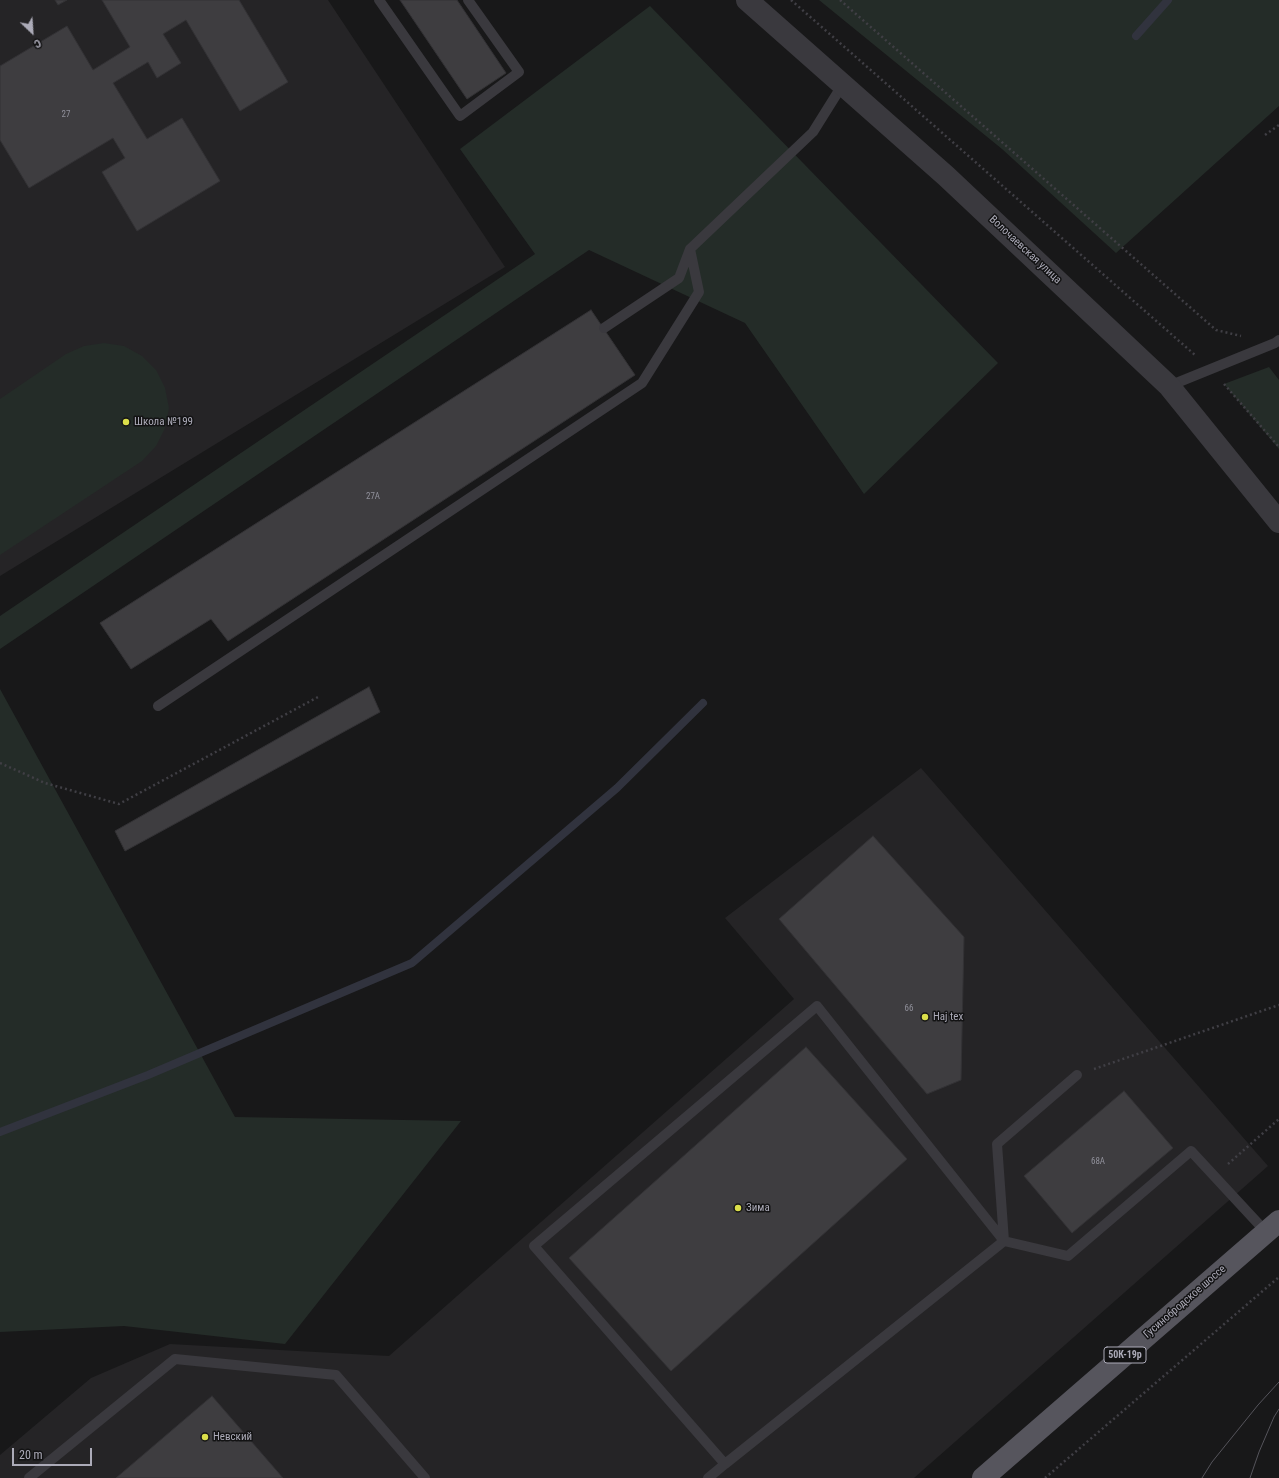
<!DOCTYPE html>
<meta charset="utf-8">
<style>
body{margin:0}
#map{position:relative;width:1279px;height:1478px;overflow:hidden;background:#181819;font-family:"Roboto Condensed",sans-serif}
canvas{display:block}
.north{position:absolute;left:12px;top:12px;width:40px;height:40px;-webkit-text-stroke:3px #131314;paint-order:stroke;rotate:155deg;font-size:11px;font-weight:700;line-height:16px;text-align:center;color:#acabb8}
.north::after{content:'';display:block;margin:auto;width:14px;height:18px;background:#acabb8;clip-path:polygon(50% 0,100% 100%,50% 72%,0 100%)}
.scale{position:absolute;left:12px;top:1448px;width:80px;height:18px;box-sizing:border-box;border:2px solid #acabb8;border-top:0;padding-left:5px;font-size:12px;line-height:14px;white-space:nowrap;color:#acabb8;-webkit-text-stroke:3px #131314;paint-order:stroke}
</style>
<div id="map">
<canvas width="1279" height="1478"></canvas>
<div class="north">С</div>
<div class="scale">20 m</div>
</div>
<script>
const c = document.querySelector('canvas').getContext('2d');
c.lineJoin = 'round';
function fill(path, color) { c.fillStyle = color; c.fill(path, 'evenodd'); }
const shape = rows => new Path2D(rows.map(r => 'M' + r).join(''));
function strokePath(path, color, width, dash) { c.strokeStyle = color; c.lineWidth = width; c.lineCap = dash ? 'butt' : 'round'; c.setLineDash(dash || []); c.stroke(path); }
function drawText(font, color, halo, rows, align = 'center') {
  c.font = font + ' "Roboto Condensed",sans-serif'; c.lineWidth = 3; c.setLineDash([]); c.textBaseline = 'middle'; c.strokeStyle = halo; c.fillStyle = color; for (const [text, x, y, turn = 0] of rows) {
    c.save(); c.translate(x, y); c.rotate((+turn || 0) * Math.PI / 180); c.textAlign = isNaN(turn) ? turn : align; if (halo) c.strokeText(text, 0, 0); c.fillText(text, 0, 0); c.restore();
  }
}
fill(shape([
 [0,0,328,0,505,267,0,576],
 [921,768,1268,1166,914,1478,0,1478,0,1455,91,1378,170,1344,389,1356,794,999,725,918]
]), '#252426');
fill(shape([
 [819,0,1279,0,1279,106,1116,253,1002,149],
 [650,6,998,363,864,494,745,323,589,250,0,649,0,616,535,254,460,149],
 [104,343,124,346,142,356,156,370,165,388,169,408,165,428,156,446,142,461,0,555,0,399,66,354,84,346],
 [1269,367,1279,380,1279,449,1224,384],
 [0,689,235,1117,461,1121,285,1344,124,1326,0,1332]
]), '#242c28');
strokePath(shape([
 [1136,36,1168,0],
 [0,1132,148,1075,412,963,617,788,703,703]
]), '#31333e', 8);
const building = shape([
 [55,0,67,0,58,5,55,0],
 [102,0,239,0,288,82,240,111,186,20,163,34,181,63,157,78,148,62,113,83,147,139,182,118,220,181,137,231,102,172,125,158,113,138,29,188,0,140,0,66,67,26,93,70,130,47,102,0],
 [400,0,457,0,506,73,467,99,400,0],
 [591,310,635,375,228,641,211,619,131,669,100,623,591,310],
 [369,687,380,712,125,851,115,831,369,687],
 [873,836,964,937,961,1080,927,1094,779,919,873,836],
 [806,1047,907,1159,671,1371,569,1258,806,1047],
 [1124,1091,1173,1148,1072,1233,1024,1176,1124,1091],
 [212,1396,283,1478,116,1478,212,1396]
]);
fill(building, '#3e3d40');
strokePath(building, '#333235', 1);
strokePath(shape([
 [791,0,1195,355],
 [840,0,1216,330,1241,336],
 [1265,135,1279,125],
 [1224,384,1279,447],
 [0,763,45,783,119,804,318,697],
 [1094,1069,1279,1005],
 [1228,1164,1279,1119],
 [1045,1478,1279,1277]
]), '#403f45', 2.5, [2, 3]);
strokePath(shape([
 [379,0,460,116,519,72,468,0],
 [604,328,679,278,690,249,813,132,843,84],
 [1169,386,1275,343,1279,340],
 [158,706,642,383,699,292,690,249],
 [1077,1075,997,1144,1004,1241,725,1464,534,1246,817,1006,1004,1241,1068,1256,1191,1151,1266,1232],
 [29,1478,175,1359,336,1375,425,1478],
 [708,1478,725,1464]
]), '#3a393e', 10);
strokePath(shape([
 [747,0,946,176,1169,386,1279,522]
]), '#3a393e', 22);
strokePath(shape([
 [983,1478,1279,1221]
]), '#56555d', 22);
strokePath(shape([
 [1202,1478,1212,1462,1258,1405,1279,1382],
 [1250,1478,1259,1452,1274,1417,1279,1409]
]), '#55545b', 1);
for (const [x, y, r, color] of [
 [126,422,4,"#dbdf4a"],
 [925,1017,4,"#dbdf4a"],
 [738,1208,4,"#dbdf4a"],
 [205,1437,4,"#dbdf4a"]
]) { const dot = new Path2D(); dot.arc(x, y, r, 0, 2 * Math.PI); c.fillStyle = color; c.fill(dot); strokePath(dot, '#131314', 1.5); }
drawText('9px', '#90909a', null, [
 ["27",66,115],
 ["27А",373,497],
 ["66",909,1009],
 ["68А",1098,1162]
]);
for (const [x, y, w] of [
 [1125,1355,42]
]) { const box = new Path2D(); box.roundRect(x - w / 2, y - 8, w, 16, 3); c.fillStyle = '#131314'; c.fill(box); strokePath(box, '#acabb8', 1); }
drawText('bold 10px', '#acabb8', null, [
 ["50К-19р",1125,1355]
]);
drawText('11px', '#acabb8', '#131314', [
 ["Волочаевская улица",1025,250,43],
 ["Гусинобродское шоссе",1185,1302,-41]
]);
drawText('11px', '#acabb8', '#131314', [
 ["Школа №199",134,422],
 ["Haj tex",933,1017],
 ["Зима",746,1208],
 ["Невский",213,1437]
], 'left');
</script>
